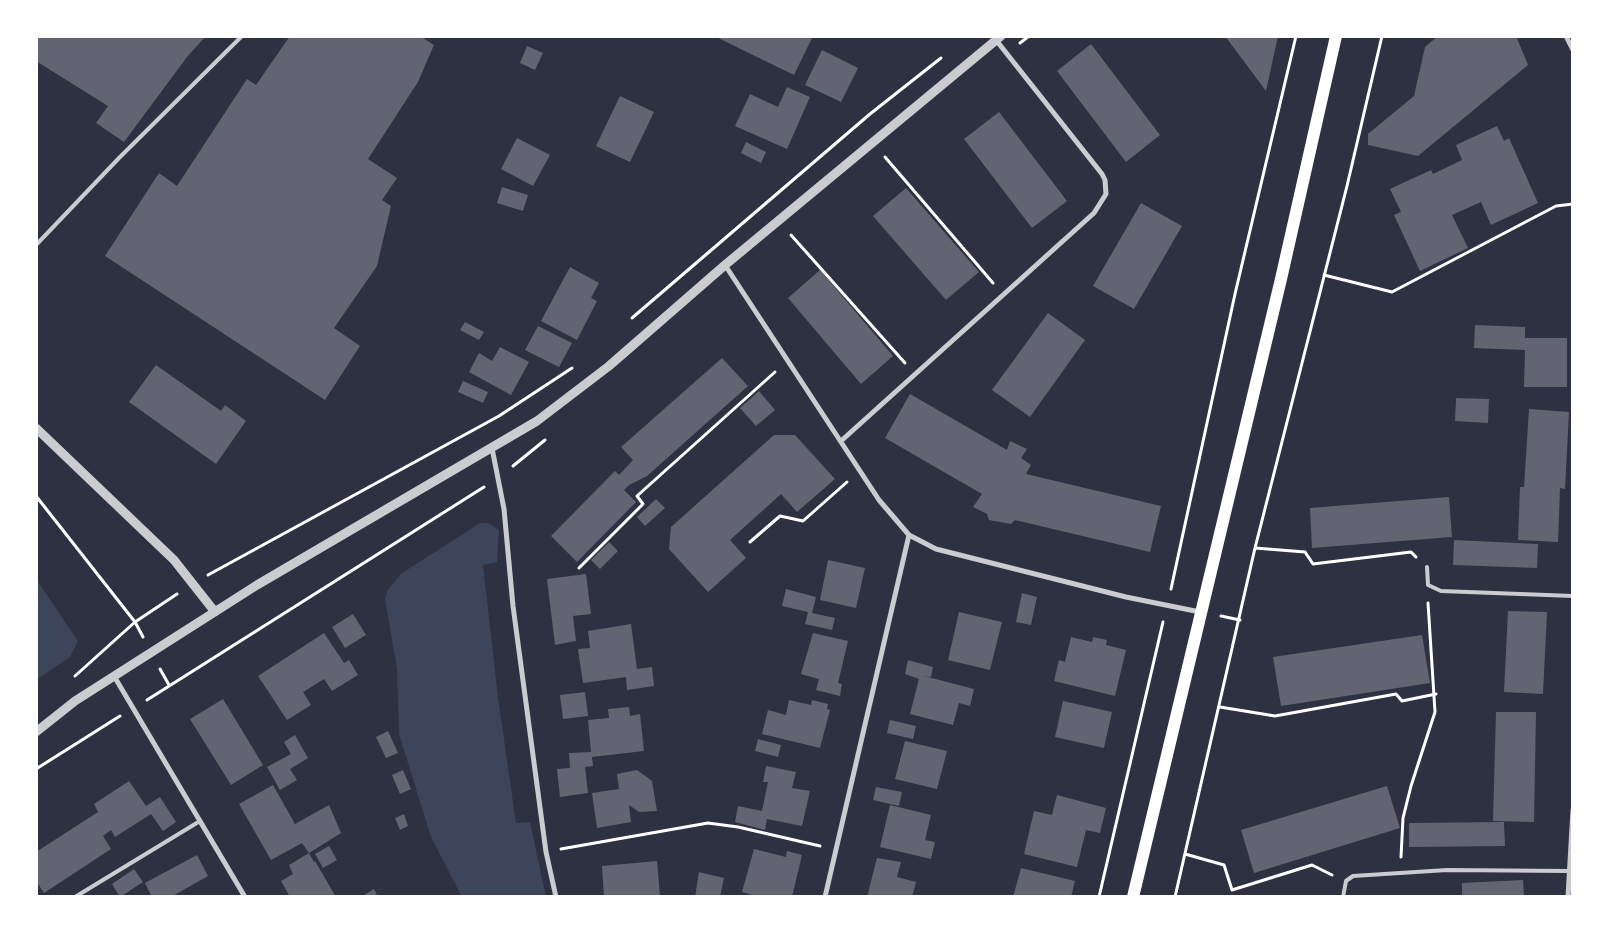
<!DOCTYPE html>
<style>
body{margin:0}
#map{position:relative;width:1609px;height:933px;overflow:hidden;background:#2d3142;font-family:Signika,sans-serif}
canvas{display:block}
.frame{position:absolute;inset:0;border:38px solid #fff;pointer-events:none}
</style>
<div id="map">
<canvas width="1609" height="933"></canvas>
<div class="frame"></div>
</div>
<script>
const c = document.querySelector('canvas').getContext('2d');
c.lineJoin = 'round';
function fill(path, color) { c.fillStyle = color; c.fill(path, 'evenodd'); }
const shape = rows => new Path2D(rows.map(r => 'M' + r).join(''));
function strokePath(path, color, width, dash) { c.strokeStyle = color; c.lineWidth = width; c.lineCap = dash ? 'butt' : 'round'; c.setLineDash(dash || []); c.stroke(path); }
fill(shape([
 [480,523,488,523,499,530,497,562,483,565,498,697,516,823,530,822,546,897,462,897,431,837,399,734,397,668,385,599,387,591,402,573],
 [36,579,78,641,70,657,36,680]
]), '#3c4559');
fill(shape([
 [36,36,206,36,187,57,124,142,96,123,108,106,36,61],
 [290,36,420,36,434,45,418,82,368,159,397,178,382,200,391,206,377,266,334,328,360,346,325,400,105,256,159,173,177,186,247,79,256,85],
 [714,36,813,36,794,75],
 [1225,36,1278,36,1266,91],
 [1438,36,1516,36,1528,65,1418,156,1368,145,1368,134,1414,96,1425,47],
 [1091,44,1160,135,1126,162,1057,71],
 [527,46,543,53,535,70,520,63],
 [822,50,858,68,841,102,805,85],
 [787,87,810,97,787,149,735,126,750,94,778,107],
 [620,96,654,112,630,162,596,146],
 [999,112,1067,201,1032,228,964,139],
 [1497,126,1504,141,1509,138,1538,203,1491,225,1481,202,1452,215,1468,248,1420,271,1394,215,1401,212,1390,189,1431,170,1433,174,1462,160,1456,145],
 [517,138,550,155,533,186,501,169],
 [746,142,766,152,761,163,741,153],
 [502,187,528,195,523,211,497,203],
 [906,188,979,272,946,300,873,216],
 [1141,203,1182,226,1134,309,1093,286],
 [570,267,599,283,591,298,597,301,577,340,541,321],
 [820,270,893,356,861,384,788,298],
 [1048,313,1085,340,1030,417,992,390],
 [465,322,484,332,479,340,460,330],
 [1475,325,1525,327,1525,338,1567,338,1567,387,1524,387,1525,350,1474,348],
 [538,326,572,343,559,367,525,350],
 [500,347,529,362,511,395,469,372,479,353,492,361],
 [722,358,748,386,647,476,629,485,624,490,636,502,577,562,551,536,615,471,619,475,633,460,621,447],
 [156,365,221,411,225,405,246,421,216,464,129,402],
 [463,381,488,392,483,403,458,392],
 [759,391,775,410,756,426,740,408],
 [910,394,1007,450,1010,441,1027,449,1021,458,1031,465,1026,474,1161,506,1150,552,1015,520,1011,524,989,520,987,514,973,507,982,494,885,438],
 [1456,398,1489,399,1488,423,1455,421],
 [1529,409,1569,412,1565,489,1560,488,1558,542,1518,540,1520,487,1524,487],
 [774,435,795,435,835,479,797,512,781,494,730,540,746,558,708,592,669,549,671,527],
 [1449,497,1452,537,1312,548,1310,508],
 [656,499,665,508,645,526,637,517],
 [1454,540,1538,544,1537,568,1453,565],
 [609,542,618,551,600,569,591,560],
 [828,560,865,568,856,608,820,600],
 [586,574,591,614,573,616,576,641,555,645,547,579],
 [786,589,816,597,812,613,835,618,832,630,805,624,808,612,782,606],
 [1022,593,1037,597,1031,625,1016,622],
 [1508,611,1547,612,1543,694,1504,692],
 [959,612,1002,622,990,670,948,660],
 [353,614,366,635,345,648,332,627],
 [631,624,637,669,652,667,654,686,627,690,626,677,583,683,578,649,590,648,588,631],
 [324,633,344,663,349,660,358,675,332,691,324,679,303,692,311,705,287,720,258,676],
 [813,633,848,641,838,683,842,684,840,696,816,690,819,679,801,674],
 [1422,635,1430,683,1281,706,1273,657],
 [1071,637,1092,642,1093,637,1107,640,1106,645,1126,650,1115,696,1054,681,1059,660,1065,662],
 [908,660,933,667,931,677,924,676,974,689,970,706,959,703,953,725,910,714,919,679,905,674],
 [585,692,588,716,563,719,560,695],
 [223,699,263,765,231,785,190,719],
 [789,700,811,705,812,700,828,704,827,709,830,710,820,748,762,734,768,710,786,715],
 [1063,701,1112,712,1104,748,1055,737],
 [629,707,630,716,640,714,644,751,592,757,593,766,585,767,588,793,560,797,557,769,570,768,569,753,591,752,588,720,609,718,608,709],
 [1496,712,1536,712,1534,822,1493,821],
 [890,720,916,726,913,739,887,733],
 [388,731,398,753,386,758,376,737],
 [295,735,308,758,290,769,297,780,280,790,267,767,291,754,284,742],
 [758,739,781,745,778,757,755,751],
 [905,741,947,751,937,789,895,779],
 [766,766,796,772,792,788,810,791,802,826,767,819,765,830,735,822,738,806,762,811,768,782,763,782],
 [403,770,411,789,400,794,392,775],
 [637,770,652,781,657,811,639,812,629,805,631,822,597,828,592,793,619,789,617,774],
 [129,781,146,806,160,797,176,822,163,831,151,814,115,837,111,830,103,836,111,849,44,893,36,881,36,852,98,812,94,804],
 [273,785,295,824,329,805,341,833,309,853,302,843,271,860,239,804],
 [1387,786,1400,828,1254,873,1241,830],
 [876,787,902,792,899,806,873,800],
 [1057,795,1106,808,1100,833,1086,830,1077,867,1024,854,1034,811,1052,815],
 [890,805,931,815,925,840,935,842,931,859,880,847],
 [404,814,408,826,400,830,395,818],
 [1504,822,1505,846,1409,847,1409,823],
 [329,846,337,860,323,868,315,854],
 [754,849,786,857,787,851,802,855,792,897,759,897,742,892],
 [309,853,314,862,315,861,336,897,290,897,281,881,293,874,289,865],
 [197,855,208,876,171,897,152,897,145,883],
 [877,858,901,862,897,877,916,882,912,897,867,897],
 [657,861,660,897,604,897,602,866],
 [1021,868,1075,881,1071,897,1013,897],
 [134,869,143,882,120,897,112,884],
 [699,872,724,878,720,897,695,897],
 [1523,880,1524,896,1462,897,1462,883],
 [374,889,378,897,361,897]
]), '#626471');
strokePath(shape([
 [1020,43,1029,36],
 [885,157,993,283],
 [791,235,905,363],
 [1324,275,1392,292,1556,206,1573,204],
 [632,318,870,114,941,58],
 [513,466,545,440],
 [36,496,135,622,143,637],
 [750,542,780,516,803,521,847,482],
 [1255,548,1305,552,1313,564,1411,552,1416,557],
 [579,568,643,504,637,496,775,372],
 [208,575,499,416,572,368],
 [1171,589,1235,294,1296,36],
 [1221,616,1240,620],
 [160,669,169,685],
 [75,676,135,622,177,594],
 [147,700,484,487],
 [1220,707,1275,716,1396,694,1402,701,1436,694],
 [36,769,120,716],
 [561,849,708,823,738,827,820,846],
 [1185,854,1224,865,1232,890,1312,865,1332,875],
 [1401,857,1403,818,1411,786,1435,712,1428,603],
 [1099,897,1163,622],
 [1175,897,1255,548,1347,186,1382,36]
]), '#fff', 3);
strokePath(shape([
 [36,245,119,158,242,36],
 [1427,567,1428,585,1441,591,1573,596],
 [75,897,200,821],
 [1343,897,1346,881,1353,876,1447,870,1568,871]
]), '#caccd0', 4);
strokePath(shape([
 [1566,36,1573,50],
 [725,265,879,500,909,535,936,549,1126,597,1200,612],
 [841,441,1094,213,1106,194,1105,180,1102,174,996,40],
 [492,448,504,509,513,606,546,852,556,897],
 [114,676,245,897],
 [825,897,909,535],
 [1568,897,1573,810]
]), '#caccd0', 5);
strokePath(shape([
 [36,428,174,560,215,612],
 [36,732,75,701,257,585,537,421,609,366,725,265,1001,36]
]), '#caccd0', 9);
strokePath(shape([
 [1133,897,1281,279,1336,36]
]), '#fff', 12);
</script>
